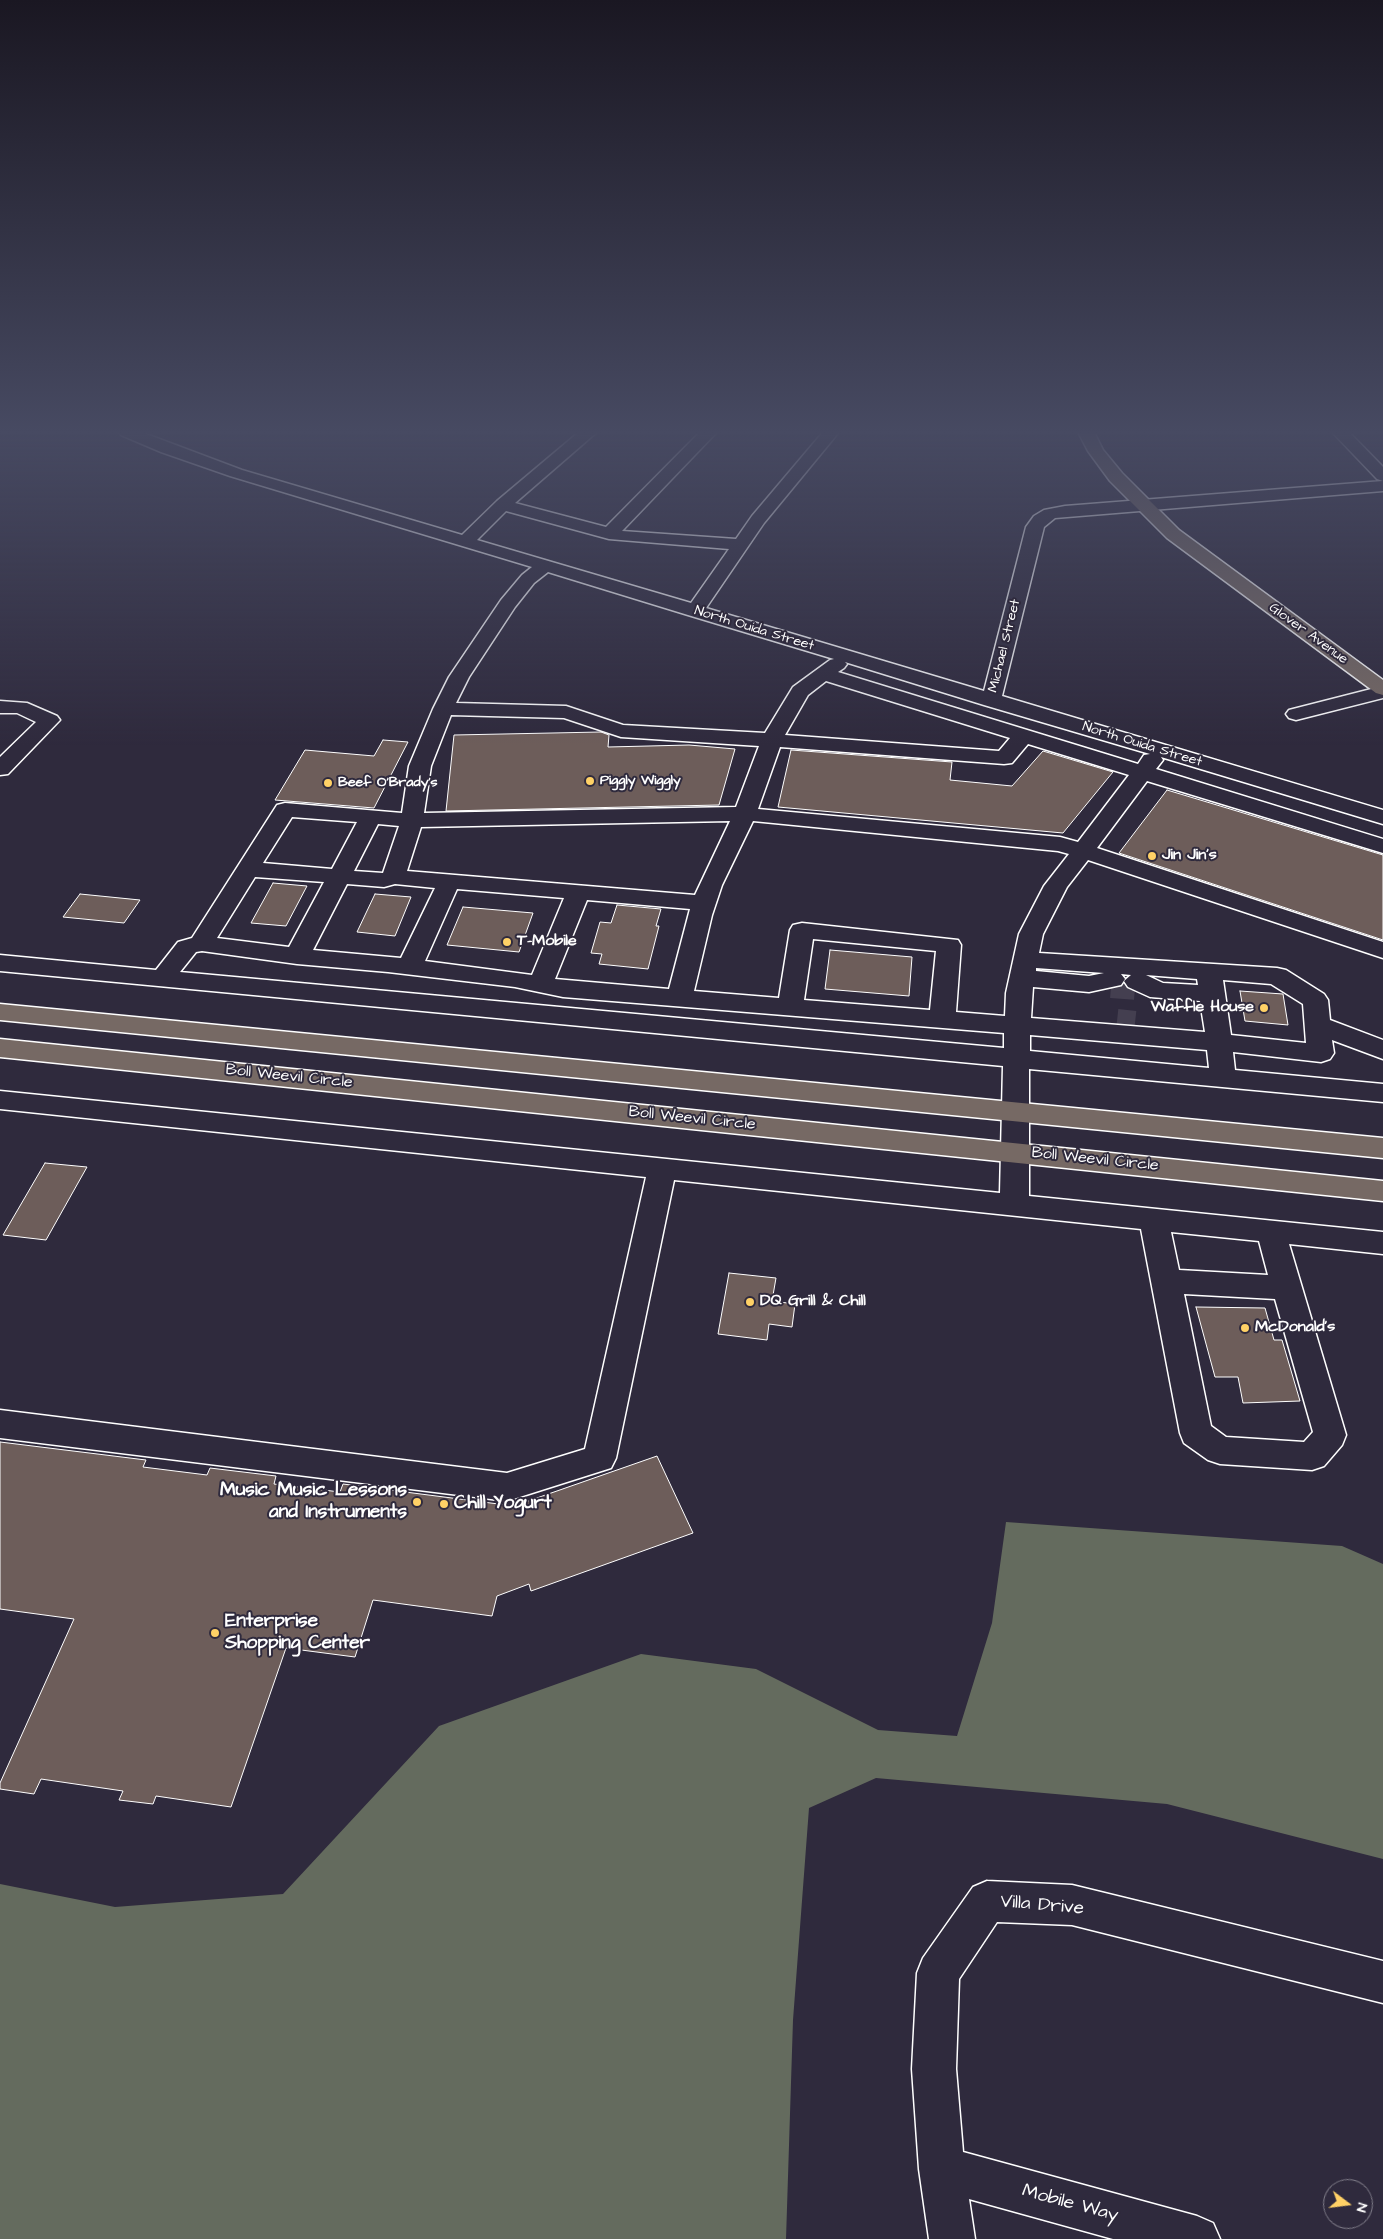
<!DOCTYPE html>
<style>
body{margin:0}
#map{position:relative;width:1383px;height:2239px;overflow:hidden;background:#2f2a3d;font-family:"Architects Daughter",sans-serif}
canvas{display:block}
.north{position:absolute;left:1323px;top:2179px;width:50px;height:50px;box-sizing:border-box;background:#2f2a3d;border:1px solid #827f8b;border-radius:50%;rotate:105deg;font-size:14px;font-weight:700;line-height:20px;text-align:center;color:#fff}
.north::after{content:'';display:block;margin:auto;width:18px;height:22px;background:#ffd166;clip-path:polygon(50% 0,100% 100%,50% 72%,0 100%)}
</style>
<div id="map">
<canvas width="1383" height="2239"></canvas>
<div class="north">N</div>
</div>
<script>
const c = document.querySelector('canvas').getContext('2d');
c.lineJoin = 'round';
function fill(path, color) { c.fillStyle = color; c.fill(path, 'evenodd'); }
const shape = rows => new Path2D(rows.map(r => 'M' + r).join(''));
function strokePath(path, color, width, dash) { c.strokeStyle = color; c.lineWidth = width; c.lineCap = dash ? 'butt' : 'round'; c.setLineDash(dash || []); c.stroke(path); }
function drawText(font, color, halo, rows, align = 'center') {
  c.font = font + ' "Architects Daughter",sans-serif'; c.lineWidth = 4; c.setLineDash([]); c.textBaseline = 'middle'; c.strokeStyle = halo; c.fillStyle = color; for (const [text, x, y, turn = 0] of rows) {
    c.save(); c.translate(x, y); c.rotate((+turn || 0) * Math.PI / 180); c.textAlign = isNaN(turn) ? turn : align; if (halo) c.strokeText(text, 0, 0); c.fillText(text, 0, 0); c.restore();
  }
}
fill(shape([
 [1006,1522,1342,1546,1383,1564,1383,1859,1167,1804,876,1778,809,1808,793,2020,786,2239,0,2239,0,1884,115,1907,283,1894,439,1726,641,1654,756,1669,878,1730,957,1736,992,1623]
]), '#646b5e');
const building = shape([
 [601,732,609,735,608,747,689,745,735,749,719,805,446,811,454,735,601,732],
 [383,740,408,742,374,808,275,800,305,750,374,756,383,740],
 [791,750,952,762,950,780,1012,786,1043,751,1113,772,1063,833,778,807,791,750],
 [1167,790,1383,855,1383,940,1119,853,1167,790],
 [273,883,307,886,286,926,251,923,273,883],
 [80,894,140,900,124,923,63,917,80,894],
 [375,894,411,897,395,936,357,932,375,894],
 [617,905,661,909,656,926,659,926,648,969,599,964,602,954,591,953,600,922,611,923,617,905],
 [463,907,533,913,519,952,447,945,463,907],
 [830,950,912,957,909,996,825,989,830,950],
 [1240,991,1283,994,1288,1025,1245,1021,1240,991],
 [45,1163,87,1167,46,1240,3,1235,45,1163],
 [729,1273,776,1278,772,1301,795,1304,792,1327,769,1324,767,1340,718,1334,729,1273],
 [1196,1307,1265,1308,1274,1340,1282,1340,1300,1401,1243,1403,1238,1377,1215,1377,1196,1307],
 [0,1442,146,1460,143,1467,207,1475,210,1468,276,1476,274,1484,340,1492,343,1484,514,1506,657,1456,693,1533,531,1591,529,1584,497,1596,492,1616,373,1600,355,1657,286,1648,231,1807,156,1796,153,1804,119,1800,123,1791,41,1779,34,1794,0,1789,0,1783,74,1619,0,1609,0,1442]
]);
fill(building, '#6d5d5a');
strokePath(building, '#fff', 1);
strokePath(shape([
 [1111,986,1138,988],
 [1117,1021,1135,1023]
]), '#443f50', 24, [24, 12]);
const minor = shape([
 [119,432,141,432,242,470,462,535,497,501,579,432,597,432,515,503,606,527,700,432,717,432,622,531,736,539,752,516,823,432,839,432,764,523,706,608,984,691,1026,527,1034,516,1044,510,1065,506,1383,481,1383,491,1055,518,1044,527,1002,696,1383,810,1383,824,1161,757,1163,760,1156,769,1383,839,1383,853,1147,781,1097,848,1383,942,1383,958,1088,860,1067,887,1043,934,1039,953,1277,968,1286,970,1324,994,1328,1000,1330,1020,1383,1040,1383,1059,1332,1040,1334,1053,1330,1059,1321,1062,1233,1052,1235,1070,1383,1084,1383,1102,1029,1069,1029,1196,1383,1232,1383,1254,1289,1244,1346,1435,1342,1445,1324,1466,1312,1470,1220,1464,1208,1460,1184,1443,1180,1433,1141,1229,674,1180,616,1458,611,1468,507,1501,0,1438,0,1410,507,1473,585,1449,646,1177,0,1109,0,1091,1000,1193,1003,1066,0,971,0,955,156,970,178,942,192,938,277,805,285,803,402,813,409,766,433,709,449,677,501,600,522,575,532,567,230,476,161,452,121,435,119,432],
 [506,511,609,539,729,549,691,603,477,540,506,511],
 [548,572,688,615,834,659,830,660,793,687,765,733,623,725,566,706,456,703,469,677,515,607,534,583,548,572],
 [845,662,984,705,1150,754,1144,755,1138,764,838,672,844,668,847,664,845,662],
 [826,681,1010,738,999,751,785,735,808,695,826,681],
 [451,715,564,718,621,737,759,746,736,807,424,813,431,766,451,715],
 [1028,744,1129,775,1078,842,1060,837,758,809,780,747,1004,764,1012,763,1028,744],
 [292,817,357,822,332,869,263,863,292,817],
 [730,821,695,895,407,871,421,827,730,821],
 [753,821,1058,851,1069,854,1044,886,1019,934,1006,993,1005,1016,956,1012,961,945,958,940,802,923,793,925,790,930,779,998,694,991,712,915,722,885,753,821],
 [378,824,399,826,383,873,354,871,378,824],
 [255,877,324,882,289,947,217,938,255,877],
 [347,884,384,887,395,884,435,888,401,958,313,950,347,884],
 [457,889,564,898,532,975,425,961,457,889],
 [587,900,690,909,669,989,555,979,587,900],
 [813,939,936,951,930,1010,804,1000,813,939],
 [202,951,297,964,388,972,515,987,563,997,1004,1033,1004,1048,180,972,196,952,202,951],
 [1036,968,1104,973,1089,976,1036,971,1036,968],
 [1121,974,1131,975,1124,981,1128,987,1150,997,1200,1001,1205,1032,1031,1018,1033,987,1089,992,1121,985,1125,979,1121,974],
 [1146,975,1197,979,1198,985,1163,983,1146,975],
 [1223,980,1271,984,1303,1004,1306,1043,1231,1035,1223,980],
 [1030,1035,1207,1050,1209,1068,1030,1051,1030,1035],
 [1171,1232,1259,1241,1268,1275,1179,1270,1171,1232],
 [1184,1294,1275,1299,1313,1432,1304,1442,1226,1437,1211,1426,1184,1294],
 [1332,432,1349,432,1383,467,1383,481,1377,479,1332,432],
 [1383,686,1383,698,1296,720,1289,718,1286,714,1289,710,1383,686],
 [0,701,27,703,57,716,60,720,8,774,0,775,0,757,36,722,17,713,0,713,0,701],
 [987,1881,1072,1885,1383,1961,1383,2003,1072,1925,997,1922,959,1979,956,2069,963,2152,1197,2216,1213,2223,1220,2239,1113,2239,969,2199,975,2239,929,2239,919,2169,912,2069,917,1973,923,1958,973,1887,987,1881]
]);
const major = shape([
 [1078,432,1094,432,1103,450,1122,473,1179,530,1383,680,1383,695,1376,693,1167,538,1110,481,1088,451,1078,432]
]);
const highway = shape([
 [0,1004,1383,1138,1383,1158,0,1020,0,1004],
 [0,1039,1383,1181,1383,1201,0,1057,0,1039]
]);
strokePath(minor, '#fff', 3);
strokePath(major, '#fff', 3);
strokePath(highway, '#fff', 3);
fill(minor, '#2f2a3d');
fill(major, '#766964');
fill(highway, '#766964');
const sky = c.createLinearGradient(0, 0, 0, 746);
sky.addColorStop(0, '#1a1722');
sky.addColorStop(0.58, '#474a62');
sky.addColorStop(1, '#474a6200');
c.fillStyle = sky;
c.fillRect(0, 0, 1383, 746);
for (const [x, y, r, color] of [
 [590,781,5,"#ffd166"],
 [328,783,5,"#ffd166"],
 [1152,856,5,"#ffd166"],
 [507,942,5,"#ffd166"],
 [1264,1008,5,"#ffd166"],
 [750,1302,5,"#ffd166"],
 [1245,1328,5,"#ffd166"],
 [417,1502,5,"#ffd166"],
 [444,1504,5,"#ffd166"],
 [215,1633,5,"#ffd166"]
]) { const dot = new Path2D(); dot.arc(x, y, r, 0, 2 * Math.PI); c.fillStyle = color; c.fill(dot); strokePath(dot, '#2f2a3d', 2); }
drawText('14px', '#fff', '#2f2a3d', [
 ["North Ouida Street",754,629,17],
 ["Glover Avenue",1308,634,36],
 ["Michael Street",1005,646,-76],
 ["North Ouida Street",1142,745,17]
]);
drawText('bold 14px', '#fff', '#2f2a3d', [
 ["Piggly Wiggly",600,781],
 ["Beef O'Brady's",338,783]
], 'left');
drawText('bold 16px', '#fff', '#2f2a3d', [
 ["Jin Jin's",1162,856],
 ["T-Mobile",517,942],
 ["Waffle House",1254,1008,"right"],
 ["DQ Grill & Chill",760,1302],
 ["McDonald's",1255,1328]
], 'left');
drawText('16px', '#fff', '#2f2a3d', [
 ["Boll Weevil Circle",289,1077,6],
 ["Boll Weevil Circle",692,1119,6],
 ["Boll Weevil Circle",1095,1160,6]
]);
drawText('bold 19px', '#fff', '#2f2a3d', [
 ["Music Music Lessons",407,1491,"right"],
 ["and Instruments",407,1513,"right"],
 ["Chill Yogurt",454,1504],
 ["Enterprise",225,1622],
 ["Shopping Center",225,1644]
], 'left');
drawText('19px', '#fff', '#2f2a3d', [
 ["Villa Drive",1042,1906,5],
 ["Mobile Way",1070,2204,15]
]);
</script>
